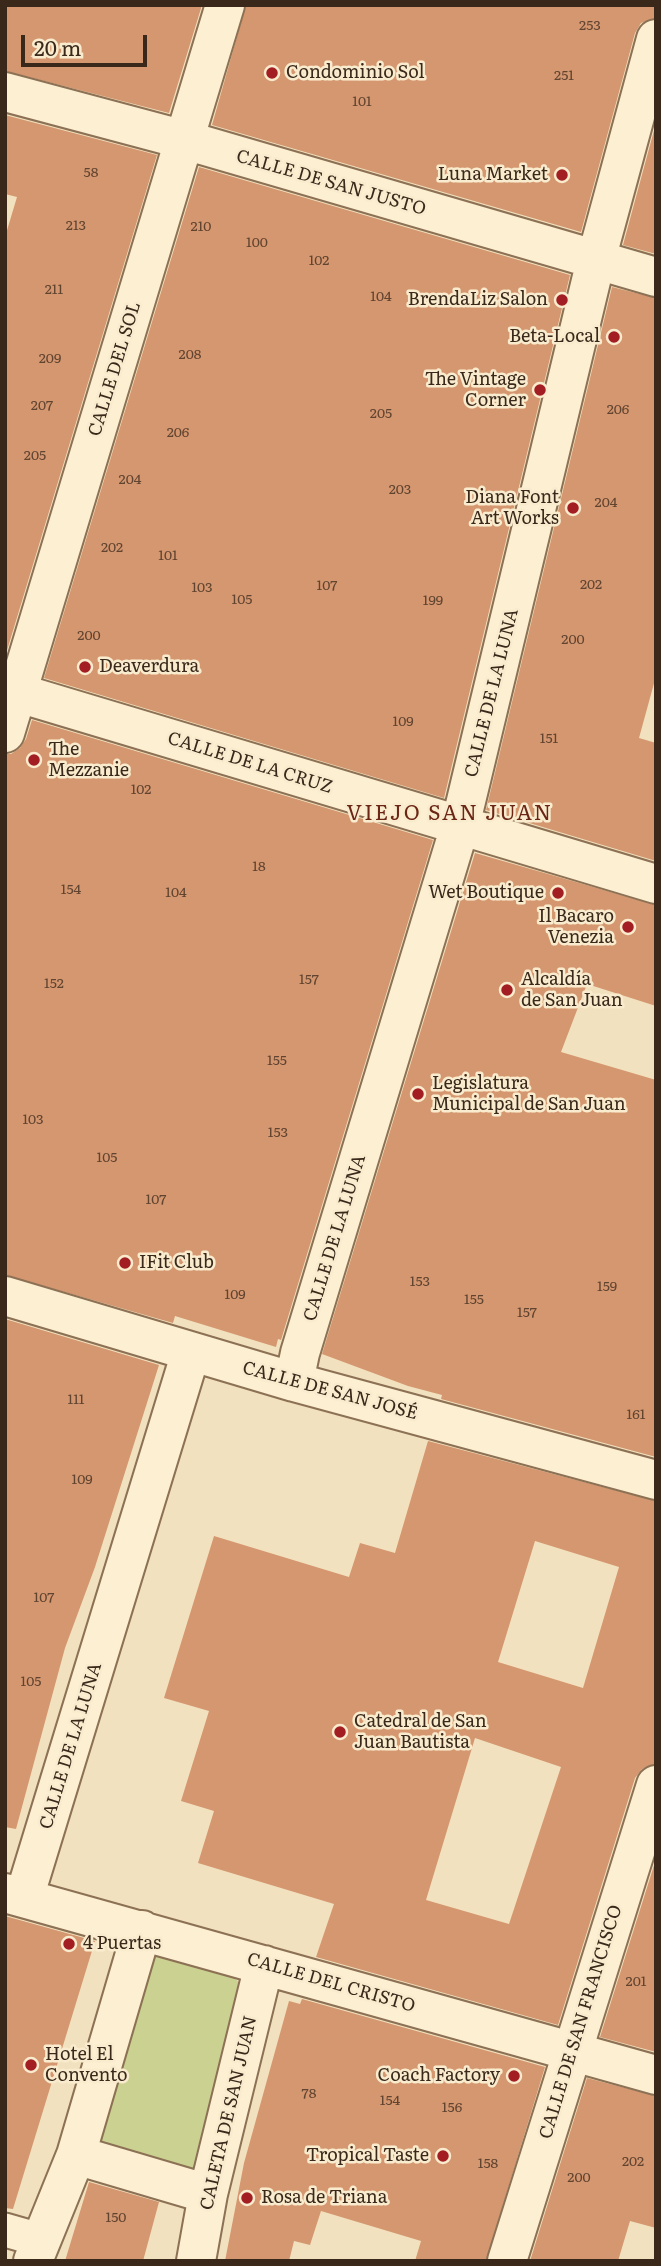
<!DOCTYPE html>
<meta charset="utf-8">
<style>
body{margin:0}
#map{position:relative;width:661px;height:2266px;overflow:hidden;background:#f2e1be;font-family:Literata,serif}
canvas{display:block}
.frame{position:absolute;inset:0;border:7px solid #3a291b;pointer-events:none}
.scale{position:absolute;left:21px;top:35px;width:126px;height:32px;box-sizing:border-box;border:4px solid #3a291b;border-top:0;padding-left:9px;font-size:21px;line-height:24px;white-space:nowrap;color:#3a291b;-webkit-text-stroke:5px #f9ecce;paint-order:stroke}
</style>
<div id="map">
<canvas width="661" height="2266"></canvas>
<div class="frame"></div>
<div class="scale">20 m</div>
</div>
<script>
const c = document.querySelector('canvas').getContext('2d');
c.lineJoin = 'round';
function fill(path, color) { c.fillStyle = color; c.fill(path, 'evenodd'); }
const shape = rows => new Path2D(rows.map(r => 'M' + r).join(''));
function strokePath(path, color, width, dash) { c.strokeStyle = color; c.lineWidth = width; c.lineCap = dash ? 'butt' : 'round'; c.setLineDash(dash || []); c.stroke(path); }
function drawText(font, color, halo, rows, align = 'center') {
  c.font = font + ' Literata,serif'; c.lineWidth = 5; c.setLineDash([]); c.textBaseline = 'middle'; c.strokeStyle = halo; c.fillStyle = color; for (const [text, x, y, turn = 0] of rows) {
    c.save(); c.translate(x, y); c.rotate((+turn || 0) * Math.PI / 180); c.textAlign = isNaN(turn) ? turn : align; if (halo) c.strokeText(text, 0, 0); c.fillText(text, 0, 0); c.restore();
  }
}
fill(shape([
 [159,1954,232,1976,241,1984,195,2178,90,2147,150,1957]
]), '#cbd191');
fill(shape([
 [5,5,202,5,169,113,5,71],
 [246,5,656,5,656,18,641,23,635,33,581,232,212,125],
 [5,115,157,155,5,657,5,237,17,197,5,194],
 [656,123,656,254,623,245],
 [199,167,570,275,444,798,44,678],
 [612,287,656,298,656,676,639,738,656,743,656,861,486,810],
 [32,720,433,840,281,1340,278,1339,276,1347,175,1316,173,1323,5,1275,5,754,11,754,20,748,26,739],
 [475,853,656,905,656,1006,587,984,561,1052,656,1080,656,1457,441,1399,442,1395,408,1386,322,1354],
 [5,1319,159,1365,95,1567,65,1648,16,1829,5,1827],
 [428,1441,656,1501,656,1764,642,1769,635,1778,558,2025,316,1957,334,1904,198,1863,214,1811,181,1801,209,1711,164,1698,214,1536,349,1577,360,1543,395,1553],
 [535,1541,619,1567,583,1688,498,1662],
 [475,1738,561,1767,509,1924,426,1900],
 [656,1859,656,2052,600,2037],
 [5,1916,95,1941,13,2209,5,2208],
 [302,1999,545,2067,486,2261,415,2261,421,2241,321,2211,310,2245,294,2241,289,2261,225,2261,244,2163,289,2001,300,2004],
 [587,2078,656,2096,656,2228,630,2221,618,2261,530,2261],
 [89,2182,159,2202,143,2261,65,2261]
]), '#d59770');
const pedestrian = shape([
 [5,2230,40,2240]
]);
const minor = shape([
 [5,92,185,140,656,277],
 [5,689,656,884],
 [5,733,225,5],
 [5,1296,294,1382,656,1480],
 [294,1382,300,1353,460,826,596,260,656,39],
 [5,1893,656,2075],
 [24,1898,191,1352],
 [76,2155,208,2194],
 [33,2261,76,2155,142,1930],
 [196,2261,208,2194,264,1965],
 [507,2261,656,1785]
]);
strokePath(pedestrian, '#8c7155', 37);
strokePath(minor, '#8c7155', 42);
strokePath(pedestrian, '#fcefd2', 33);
strokePath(minor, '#fcefd2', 38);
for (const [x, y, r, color] of [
 [272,73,7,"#a21e22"],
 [562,175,7,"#a21e22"],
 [562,300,7,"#a21e22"],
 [614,337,7,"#a21e22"],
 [540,390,7,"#a21e22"],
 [573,508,7,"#a21e22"],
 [85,667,7,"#a21e22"],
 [34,760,7,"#a21e22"],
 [558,893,7,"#a21e22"],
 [628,927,7,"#a21e22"],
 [507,990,7,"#a21e22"],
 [418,1094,7,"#a21e22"],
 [125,1263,7,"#a21e22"],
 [340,1732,7,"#a21e22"],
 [69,1944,7,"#a21e22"],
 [31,2065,7,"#a21e22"],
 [514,2076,7,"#a21e22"],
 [443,2156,7,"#a21e22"],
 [247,2198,7,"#a21e22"]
]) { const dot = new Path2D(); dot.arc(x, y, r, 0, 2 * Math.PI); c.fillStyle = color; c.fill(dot); strokePath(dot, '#f9ecce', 2.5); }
drawText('14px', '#614430', null, [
 ["253",590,26],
 ["251",564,76],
 ["101",362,102],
 ["58",91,173],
 ["213",76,226],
 ["210",201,227],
 ["100",257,243],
 ["102",319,261],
 ["211",54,290],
 ["104",381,297],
 ["208",190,355],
 ["209",50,359],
 ["207",42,406],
 ["206",618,410],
 ["205",381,414],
 ["206",178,433],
 ["205",35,456],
 ["204",130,480],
 ["203",400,490],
 ["204",606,503],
 ["202",112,548],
 ["101",168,556],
 ["202",591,585],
 ["107",327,586],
 ["103",202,588],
 ["105",242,600],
 ["199",433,601],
 ["200",89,636],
 ["200",573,640],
 ["109",403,722],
 ["151",549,739],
 ["102",141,790],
 ["18",259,867],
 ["154",71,890],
 ["104",176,893],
 ["157",309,980],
 ["152",54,984],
 ["155",277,1061],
 ["103",33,1120],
 ["153",278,1133],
 ["105",107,1158],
 ["107",156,1200],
 ["153",420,1282],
 ["159",607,1287],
 ["109",235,1295],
 ["155",474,1300],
 ["157",527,1313],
 ["111",76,1400],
 ["161",636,1415],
 ["109",82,1480],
 ["107",44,1598],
 ["105",31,1682],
 ["201",636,1982],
 ["78",309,2094],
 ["154",390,2101],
 ["156",452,2108],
 ["202",633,2162],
 ["158",488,2164],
 ["200",579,2178],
 ["150",116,2218]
]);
drawText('18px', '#3a291b', '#f9ecce', [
 ["Condominio Sol",286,73],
 ["Luna Market",548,175,"right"],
 ["BrendaLiz Salon",548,300,"right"],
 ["Beta-Local",600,337,"right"],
 ["The Vintage",526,380,"right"],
 ["Corner",526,401,"right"],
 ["Diana Font",559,498,"right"],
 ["Art Works",559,519,"right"],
 ["Deaverdura",99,667],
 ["The",48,750],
 ["Mezzanie",48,771],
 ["Wet Boutique",544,893,"right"],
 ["Il Bacaro",614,917,"right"],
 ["Venezia",614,938,"right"],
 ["Alcaldía",521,980],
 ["de San Juan",521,1001],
 ["Legislatura",432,1084],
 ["Municipal de San Juan",432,1105],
 ["IFit Club",139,1263],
 ["Catedral de San",354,1722],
 ["Juan Bautista",354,1743],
 ["4 Puertas",83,1944],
 ["Hotel El",45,2055],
 ["Convento",45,2076],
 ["Coach Factory",500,2076,"right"],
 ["Tropical Taste",429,2156,"right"],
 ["Rosa de Triana",261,2198]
], 'left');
drawText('18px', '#3a291b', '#f9ecce', [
 ["CALLE DE SAN JUSTO",331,183,16],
 ["CALLE DEL SOL",115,369,-73],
 ["CALLE DE LA LUNA",492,693,-76],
 ["CALLE DE LA CRUZ",250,763,17],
 ["CALLE DE LA LUNA",335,1238,-73],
 ["CALLE DE SAN JOSÉ",330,1391,15],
 ["CALLE DE LA LUNA",71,1746,-73],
 ["CALLE DEL CRISTO",331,1983,16],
 ["CALLE DE SAN FRANCISCO",581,2022,-73],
 ["CALETA DE SAN JUAN",229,2113,-77]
]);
c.letterSpacing = '2px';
drawText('21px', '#6b2616', '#f9ecce', [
 ["VIEJO SAN JUAN",450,814]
]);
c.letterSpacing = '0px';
</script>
